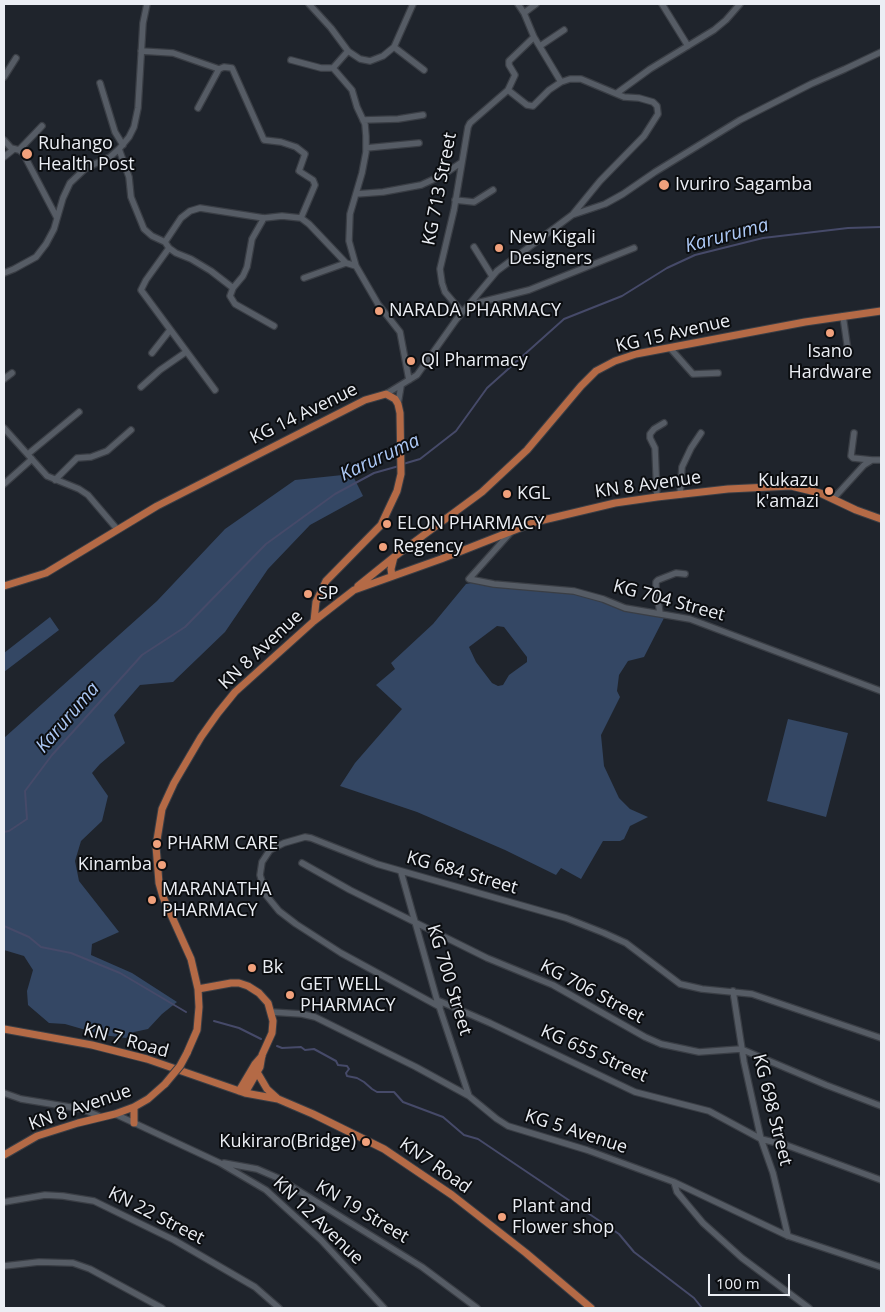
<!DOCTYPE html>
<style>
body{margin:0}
#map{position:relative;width:885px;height:1312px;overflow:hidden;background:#1f242c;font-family:"Open Sans",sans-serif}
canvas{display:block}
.frame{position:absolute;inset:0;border:5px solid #ebeef4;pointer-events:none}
.scale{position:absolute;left:708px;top:1274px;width:82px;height:22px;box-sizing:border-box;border:2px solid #ebeef4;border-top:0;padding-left:6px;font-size:15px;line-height:18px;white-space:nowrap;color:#ebeef4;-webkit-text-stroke:4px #0b0d10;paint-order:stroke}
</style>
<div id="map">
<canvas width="885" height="1312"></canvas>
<div class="frame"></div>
<div class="scale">100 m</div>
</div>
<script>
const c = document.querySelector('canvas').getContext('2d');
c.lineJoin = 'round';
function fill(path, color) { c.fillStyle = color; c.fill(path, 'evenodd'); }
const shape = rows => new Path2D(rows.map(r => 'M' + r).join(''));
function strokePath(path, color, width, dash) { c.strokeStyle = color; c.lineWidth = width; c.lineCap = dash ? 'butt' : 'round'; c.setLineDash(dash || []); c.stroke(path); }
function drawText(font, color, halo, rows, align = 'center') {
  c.font = font + ' "Open Sans",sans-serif'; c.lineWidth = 4; c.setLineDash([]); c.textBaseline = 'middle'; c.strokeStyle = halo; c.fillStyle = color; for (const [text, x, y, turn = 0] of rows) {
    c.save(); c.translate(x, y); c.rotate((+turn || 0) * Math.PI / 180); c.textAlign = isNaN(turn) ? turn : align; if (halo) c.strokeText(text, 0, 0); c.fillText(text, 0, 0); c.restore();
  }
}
fill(shape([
 [352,474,363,496,310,525,268,569,225,632,173,682,140,685,114,715,125,743,100,764,92,773,108,796,102,821,81,841,75,861,79,881,119,932,92,944,91,955,132,973,177,1002,162,1014,148,1029,134,1032,126,1038,103,1035,65,1024,49,1023,28,1005,27,991,33,970,24,956,4,950,4,738,157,601,225,529,295,480],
 [471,583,566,588,627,610,665,616,644,657,628,661,619,675,617,691,620,697,601,735,604,766,619,798,630,809,648,817,630,826,624,839,620,841,603,841,581,879,561,868,556,875,505,850,417,812,340,786,355,763,402,709,376,685,395,669,391,663,433,624,466,584],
 [497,626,504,627,527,657,527,662,509,675,503,685,498,686,492,683,476,662,469,647],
 [50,617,59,630,4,672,4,653],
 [788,719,848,733,826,817,767,801]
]), '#344764');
strokePath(shape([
 [403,464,420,459,456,431,487,388,564,319,622,296,667,268,695,255,763,238,848,228,881,227],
 [4,832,9,831,27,819,25,791,52,755,142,655,185,627,266,544,335,494,374,473,399,466],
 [4,926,29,937,41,947,71,953,120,973,186,1012],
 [214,1021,239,1028,261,1039],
 [277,1046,282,1048,301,1047,305,1050,314,1049,336,1061,338,1065,347,1066,349,1069,346,1073,347,1076,357,1078,364,1082,372,1089,377,1092,394,1092,403,1102,443,1117,464,1135,478,1139,619,1234,634,1252,694,1298,702,1308]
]), '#464a69', 2);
const minor = shape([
 [309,4,331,28,348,51,360,59,370,61,383,56,394,47,413,4],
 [518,4,524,13,534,37,561,82],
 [662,4,688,46],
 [524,13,536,4],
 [540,46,564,30],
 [394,47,424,70],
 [141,51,173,53,219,69,224,67,232,68,264,140,281,142,296,147,305,154,299,171,313,180,315,185,301,218],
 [348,51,333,68,352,90,357,107,365,124,366,136,366,152,362,173,350,214,349,241,356,266,378,304,400,332,409,380],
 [291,60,321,68,333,68],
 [4,77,16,58],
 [100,83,115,132,123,145],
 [508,90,527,105,533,106,549,90,561,82,570,79,581,79,624,97,639,98,653,102,657,106,658,114,644,136,600,181,573,214],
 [617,93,650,69,714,30,726,20,740,4],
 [198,108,219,69],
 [363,120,398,119,423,115],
 [4,140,11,148,19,150,23,153,57,218],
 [366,148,419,143],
 [119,149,129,177,131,197,144,229,152,236,165,242,169,248,176,253,191,259,211,271,233,288,230,296,235,304,274,326],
 [19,150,42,126],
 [4,157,14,149],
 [356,194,383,192,421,185,443,175,462,162],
 [455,200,474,202,493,190],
 [165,242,181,218,190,211,200,208,264,218,282,216,301,218,309,224,346,263,356,266],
 [474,247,492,276],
 [169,248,146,280,141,290,215,390],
 [4,273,14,269,36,257,46,244,54,229,63,198,70,183,86,168,110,157,119,149,129,137,134,127,138,108,143,23,147,4],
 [304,278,346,263],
 [233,288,243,276,247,267,252,239,264,218],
 [469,305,529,290,634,248],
 [462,312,445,292,442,283,440,269,454,210,468,127,470,123,508,90,515,75,509,65,509,61,534,37],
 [843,316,848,351],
 [670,348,693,374,718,373],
 [152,353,170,330],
 [4,379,12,373],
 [141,387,160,370,186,352],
 [386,394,417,375,456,320,497,271,572,215,605,204,623,194,655,172,740,120,811,84,845,69,881,52],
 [398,404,401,386],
 [4,428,47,476,79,489,88,495,117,529],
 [854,433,851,456,853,458,872,460],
 [28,454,79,412],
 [55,480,77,458,91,457,107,451,131,430],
 [4,484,32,459],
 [680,495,682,467,691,448,701,433],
 [657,497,655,448,650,438,650,434,654,429,664,423],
 [833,499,864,465,872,460,881,460],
 [511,532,469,579,494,584,574,591,603,599,625,608,690,619,881,691],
 [660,613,656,589,656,582,658,580,676,573,685,574],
 [302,863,350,890,487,958,553,985,645,1037,661,1044,699,1052,741,1049,826,1085,881,1106],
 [401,872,437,1000,469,1096],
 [733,991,744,1062,761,1139,773,1173,788,1236],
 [437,1000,490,1023,635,1092,709,1111,761,1139,786,1145,881,1180],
 [440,1007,341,953,296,924,279,911,266,895,260,875,262,862,270,850,284,843,305,837,311,838,377,864,566,918,604,933,626,943,680,984,702,989,752,994,881,1038],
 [271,1012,302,1014,315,1017,416,1067,469,1096,497,1119,508,1126,587,1150,674,1182,788,1236,881,1267],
 [4,1093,21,1099,82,1109,101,1117],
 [115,1114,220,1163,266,1190,321,1240,384,1308],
 [224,1163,257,1169,278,1178,422,1267,477,1308],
 [674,1182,677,1192,703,1223,742,1258,809,1308],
 [4,1202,45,1195,63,1196,94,1201,174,1240,255,1287,279,1308],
 [4,1266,39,1262,73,1263,90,1269,162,1308]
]);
const major = shape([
 [392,576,391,569,394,557],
 [4,586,46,573,157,506,365,400,386,394,395,399,398,404,400,413,401,474,397,491,381,525,326,581,316,602,314,621],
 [358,586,394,557,482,492,527,450,581,386,596,371,615,361,636,354,805,322,881,311],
 [198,989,231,983,239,983,248,986,259,993,268,1003,273,1021,272,1033,262,1055,260,1067,245,1093],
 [4,1029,92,1045,147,1059,245,1093,278,1099,313,1114,384,1149,452,1195,526,1253,591,1308],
 [187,1053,197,1030,199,1007,198,989,191,959,163,897,159,883,156,846,162,809,174,783,201,737,218,713,235,692,314,621,354,590,441,559,535,522,615,503,657,497,728,489,791,486,820,493,856,510,881,519],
 [257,1072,267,1089,277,1098],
 [239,1091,255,1064,262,1056],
 [134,1107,134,1123],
 [4,1155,37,1136,78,1123,115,1114,134,1107,148,1099,165,1084]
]);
strokePath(minor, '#3a3e45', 8);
strokePath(major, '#3a3e45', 9);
strokePath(minor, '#565c65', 5.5);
strokePath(major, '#b46a46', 7);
const majorBridge = shape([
 [165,1084,180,1066,187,1053]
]);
strokePath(majorBridge, '#3a3e45', 9, []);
strokePath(majorBridge, '#b46a46', 7);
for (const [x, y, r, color] of [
 [27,154,6,"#f1a17c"],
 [664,185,6,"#f1a17c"],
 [499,248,5,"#f1a17c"],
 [379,311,5,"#f1a17c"],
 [830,333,5,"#f1a17c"],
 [411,361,5,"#f1a17c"],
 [829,491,5,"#f1a17c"],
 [507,494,5,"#f1a17c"],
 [387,524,5,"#f1a17c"],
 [383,547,5,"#f1a17c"],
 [308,594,5,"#f1a17c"],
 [157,844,5,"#f1a17c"],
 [162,865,5,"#f1a17c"],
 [152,900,5,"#f1a17c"],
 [252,968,5,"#f1a17c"],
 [290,995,5,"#f1a17c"],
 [366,1142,5,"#f1a17c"],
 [502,1217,5,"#f1a17c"]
]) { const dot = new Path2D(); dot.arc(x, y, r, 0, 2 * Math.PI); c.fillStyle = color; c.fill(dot); strokePath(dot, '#0b0d10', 2); }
drawText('18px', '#ebeef4', '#0b0d10', [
 ["Ruhango",38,144],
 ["Health Post",38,165],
 ["Ivuriro Sagamba",675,185],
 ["New Kigali",509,238],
 ["Designers",509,259],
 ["NARADA PHARMACY",389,311],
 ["Isano",830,352,"center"],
 ["Hardware",830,373,"center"],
 ["Ql Pharmacy",421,361],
 ["Kukazu",819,481,"right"],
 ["k'amazi",819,502,"right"],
 ["KGL",517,494],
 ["ELON PHARMACY",397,524],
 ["Regency",393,547],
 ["SP",318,594],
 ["PHARM CARE",167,844],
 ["Kinamba",152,865,"right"],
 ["MARANATHA",162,890],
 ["PHARMACY",162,911],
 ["Bk",262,968],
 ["GET WELL",300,985],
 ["PHARMACY",300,1006],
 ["Kukiraro(Bridge)",356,1142,"right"],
 ["Plant and",512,1207],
 ["Flower shop",512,1228]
], 'left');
drawText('18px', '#ebeef4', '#0b0d10', [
 ["KG 713 Street",440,189,-79],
 ["KG 15 Avenue",673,334,-13],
 ["KG 14 Avenue",304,414,-26],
 ["KN 8 Avenue",648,485,-8],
 ["KG 704 Street",669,601,15],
 ["KN 8 Avenue",261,650,-43],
 ["KG 684 Street",462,873,16],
 ["KG 700 Street",449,980,73],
 ["KG 706 Street",592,992,28],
 ["KN 7 Road",126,1041,15],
 ["KG 655 Street",594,1054,24],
 ["KN 8 Avenue",80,1108,-19],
 ["KG 698 Street",772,1110,76],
 ["KG 5 Avenue",576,1132,18],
 ["KN7 Road",435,1166,35],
 ["KN 19 Street",362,1212,31],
 ["KN 22 Street",156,1216,27],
 ["KN 12 Avenue",318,1221,44]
]);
drawText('italic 19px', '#adc9f6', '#0b0d10', [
 ["Karuruma",727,236,-15],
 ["Karuruma",380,458,-25],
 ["Karuruma",68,718,-49]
]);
</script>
